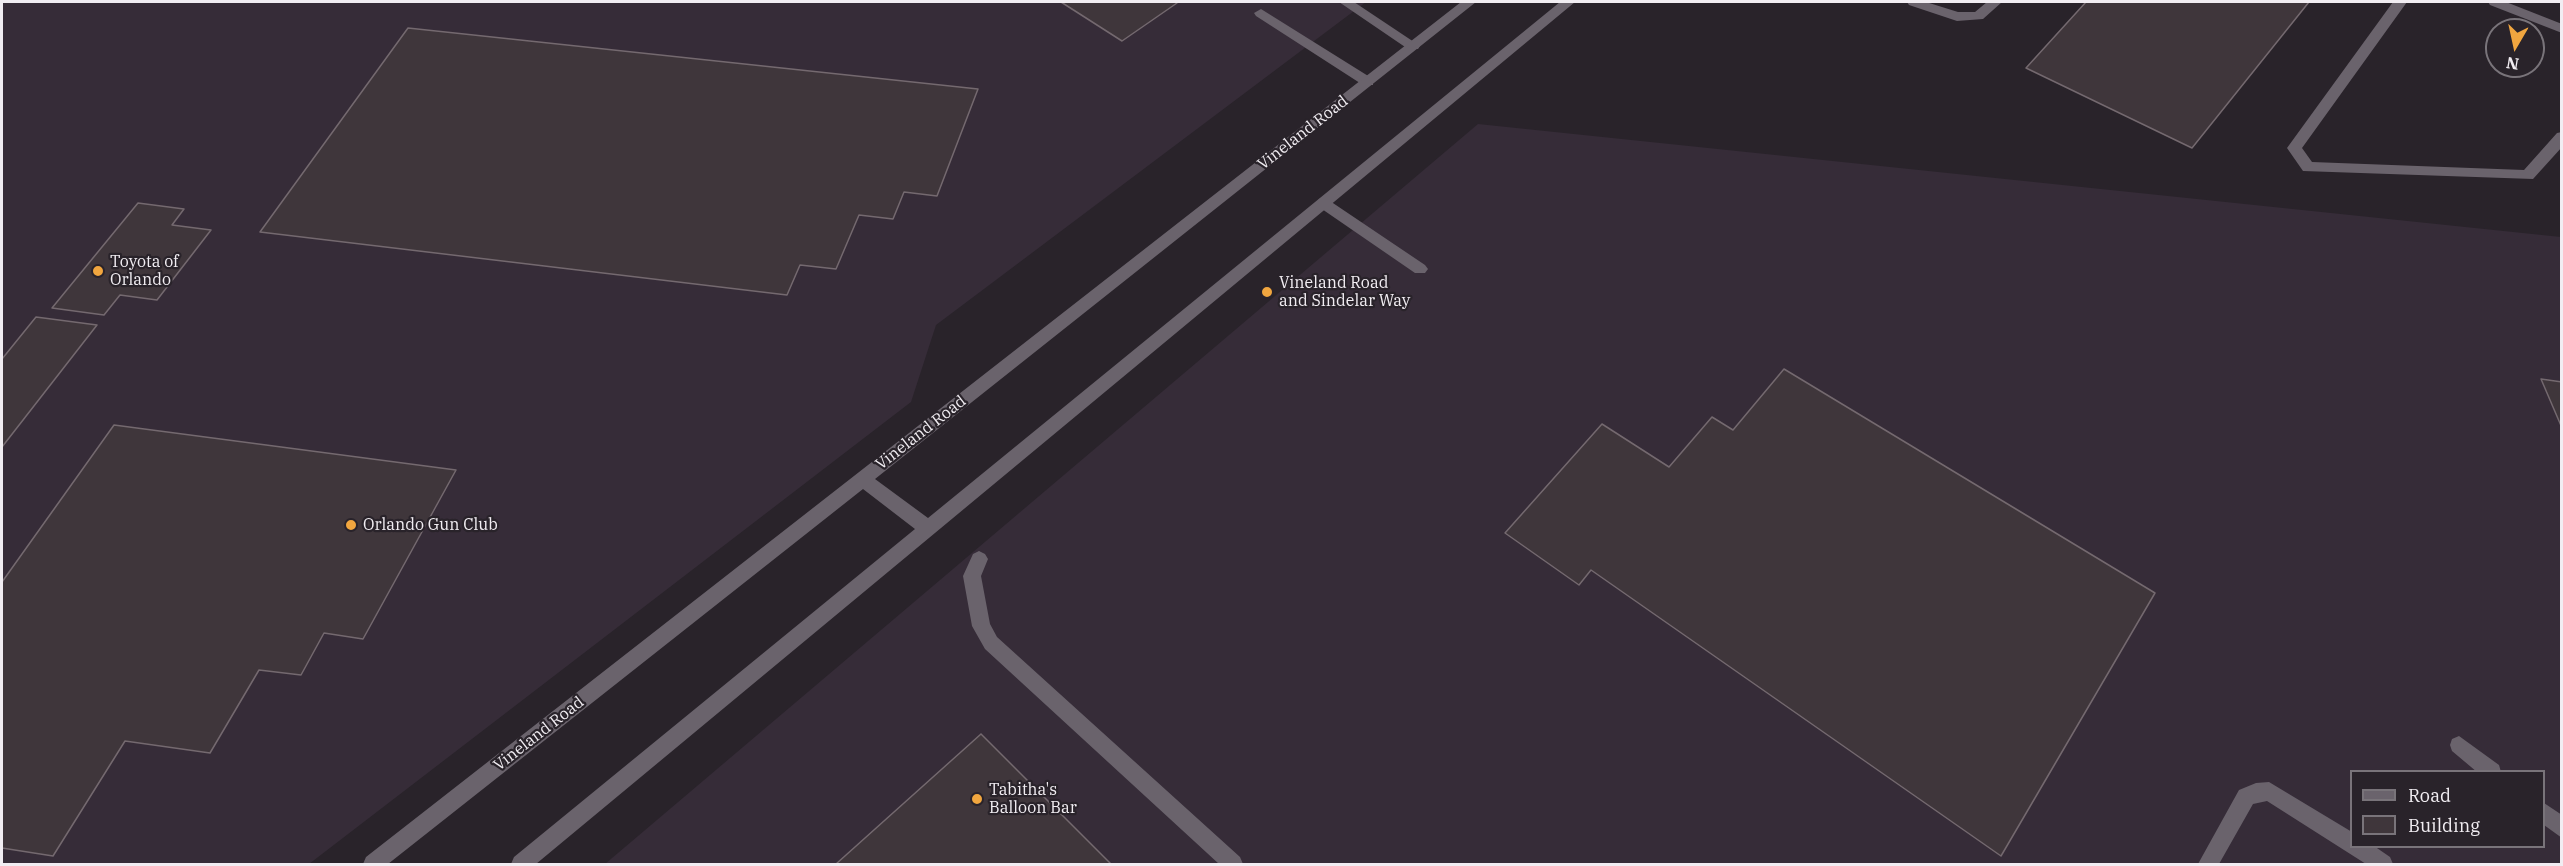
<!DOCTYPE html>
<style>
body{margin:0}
#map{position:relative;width:2563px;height:866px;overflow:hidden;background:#29232a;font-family:"IBM Plex Serif",serif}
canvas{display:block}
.frame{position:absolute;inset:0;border:3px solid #f1edf2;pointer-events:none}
.legend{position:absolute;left:2350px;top:770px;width:195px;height:78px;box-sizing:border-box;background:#29232a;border:2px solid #79747a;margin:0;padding:8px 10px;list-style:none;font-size:18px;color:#f1edf2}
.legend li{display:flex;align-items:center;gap:12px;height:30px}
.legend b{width:30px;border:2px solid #79747a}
.north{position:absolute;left:2485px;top:18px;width:60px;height:60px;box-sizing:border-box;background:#29232a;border:2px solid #79747a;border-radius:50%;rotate:189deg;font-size:16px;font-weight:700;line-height:24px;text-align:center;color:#f1edf2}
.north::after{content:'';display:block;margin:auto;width:21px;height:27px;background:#f1a63f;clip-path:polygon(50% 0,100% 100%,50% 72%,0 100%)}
</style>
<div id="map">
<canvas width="2563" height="866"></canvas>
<div class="frame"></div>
<ul class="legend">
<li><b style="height:8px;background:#6a636c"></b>Road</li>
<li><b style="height:16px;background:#3f363b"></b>Building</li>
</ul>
<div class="north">N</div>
</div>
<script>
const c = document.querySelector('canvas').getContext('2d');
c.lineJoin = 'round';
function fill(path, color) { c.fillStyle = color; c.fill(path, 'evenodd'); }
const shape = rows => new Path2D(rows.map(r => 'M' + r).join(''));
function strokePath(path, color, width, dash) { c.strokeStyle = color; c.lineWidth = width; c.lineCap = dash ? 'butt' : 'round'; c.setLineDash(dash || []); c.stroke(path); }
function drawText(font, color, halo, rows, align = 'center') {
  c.font = font + ' "IBM Plex Serif",serif'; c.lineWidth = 4.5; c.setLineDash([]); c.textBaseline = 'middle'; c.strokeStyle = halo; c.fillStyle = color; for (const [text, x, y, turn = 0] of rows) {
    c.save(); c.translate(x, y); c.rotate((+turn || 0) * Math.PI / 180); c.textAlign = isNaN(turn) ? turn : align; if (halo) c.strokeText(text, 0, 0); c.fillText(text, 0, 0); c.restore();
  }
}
fill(shape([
 [2,2,1366,2,936,325,911,402,309,864,2,864],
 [1478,124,2561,237,2561,864,605,864],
 [2352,772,2544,772,2544,846,2352,846]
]), '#362c38');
const building = shape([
 [1061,2,1175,2,1177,3,1122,41,1061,2],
 [2086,2,2309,2,2192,148,2026,68,2086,2],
 [408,28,978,89,937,196,904,192,893,219,859,215,836,269,800,265,787,295,260,232,408,28],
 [138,203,184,209,172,225,211,230,157,300,120,295,104,315,52,308,138,203],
 [36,317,97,325,2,447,2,359,36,317],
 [1784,369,2155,593,2001,856,1591,570,1579,585,1505,533,1602,424,1669,467,1712,417,1733,430,1784,369],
 [2541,379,2562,382,2562,428,2541,379],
 [114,425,456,470,363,639,324,633,301,675,259,670,210,753,125,741,53,856,2,848,2,582,114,425],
 [981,734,1111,864,836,864,981,734]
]);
fill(building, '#3f363b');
strokePath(building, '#74696f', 1.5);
fill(shape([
 [1339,2,1354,2,1420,46,1418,49,1408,49,1339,2],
 [1907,2,1926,2,1958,12,1975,12,1987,2,2002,2,1983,19,1957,21,1909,5,1907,2],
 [2393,2,2407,2,2302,148,2312,162,2524,170,2557,133,2562,132,2562,147,2533,179,2303,171,2287,148,2393,2],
 [2488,2,2506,2,2562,24,2562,33,2490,5,2488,2],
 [1261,9,1373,79,1373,85,1363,85,1256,16,1254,13,1261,9],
 [1324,197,1425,265,1428,269,1425,273,1415,273,1319,207,1317,203,1319,199,1324,197],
 [979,551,985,554,988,559,981,576,990,624,997,637,1240,857,1243,864,1219,864,985,649,972,626,963,576,973,554,979,551],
 [2459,736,2499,765,2501,772,2477,772,2452,751,2450,745,2452,739,2459,736],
 [2269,782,2352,832,2352,846,2374,846,2390,857,2393,864,2366,864,2267,801,2253,804,2219,864,2198,864,2239,790,2256,783,2269,782],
 [2544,803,2562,815,2562,838,2544,825,2544,803]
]), '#6a636c');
fill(shape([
 [1461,2,1476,2,875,479,928,518,1560,2,1575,2,536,864,511,864,514,857,915,529,863,489,388,864,363,864,366,857,1461,2]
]), '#6a636c');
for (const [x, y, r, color] of [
 [98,271,6,"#f1a63f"],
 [1267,292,6,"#f1a63f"],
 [351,525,6,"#f1a63f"],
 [977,799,6,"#f1a63f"]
]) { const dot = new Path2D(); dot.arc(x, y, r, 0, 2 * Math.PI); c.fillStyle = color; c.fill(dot); strokePath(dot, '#29232a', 2); }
drawText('16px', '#f1edf2', '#29232a', [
 ["Vineland Road",1303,133,-38],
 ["Vineland Road",921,433,-38],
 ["Vineland Road",539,734,-38]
]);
drawText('16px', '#f1edf2', '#29232a', [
 ["Toyota of",110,262],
 ["Orlando",110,280],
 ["Vineland Road",1279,283],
 ["and Sindelar Way",1279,301],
 ["Orlando Gun Club",363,525],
 ["Tabitha's",989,790],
 ["Balloon Bar",989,808]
], 'left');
</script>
